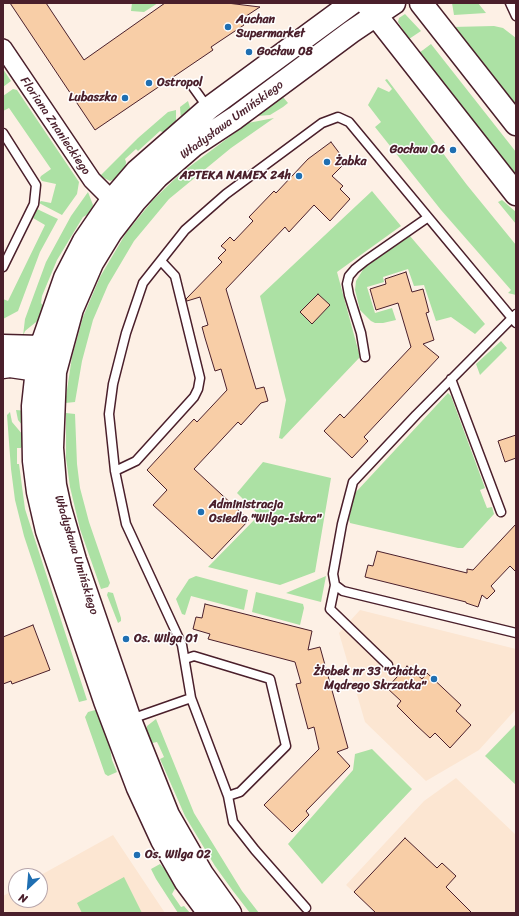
<!DOCTYPE html>
<meta charset="utf-8">
<style>
body{margin:0}
#map{position:relative;width:519px;height:916px;overflow:hidden;background:#fdf0e5;font-family:Sriracha,sans-serif}
canvas{display:block}
.frame{position:absolute;inset:0;border:4px solid #4a1f2b;pointer-events:none}
.north{position:absolute;left:8px;top:868px;width:40px;height:40px;box-sizing:border-box;background:#fff;border:1px solid #b7a5aa;border-radius:50%;rotate:206deg;font-size:11px;font-weight:700;line-height:16px;text-align:center;color:#4a1f2b}
.north::after{content:'';display:block;margin:auto;width:14px;height:18px;background:#1f6fb2;clip-path:polygon(50% 0,100% 100%,50% 72%,0 100%)}
</style>
<div id="map">
<canvas width="519" height="916"></canvas>
<div class="frame"></div>
<div class="north">N</div>
</div>
<script>
const c = document.querySelector('canvas').getContext('2d');
c.lineJoin = 'round';
function fill(path, color) { c.fillStyle = color; c.fill(path, 'evenodd'); }
const shape = rows => new Path2D(rows.map(r => 'M' + r).join(''));
function strokePath(path, color, width, dash) { c.strokeStyle = color; c.lineWidth = width; c.lineCap = dash ? 'butt' : 'round'; c.setLineDash(dash || []); c.stroke(path); }
function drawText(font, color, halo, rows, align = 'center') {
  c.font = font + ' Sriracha,sans-serif'; c.lineWidth = 3; c.setLineDash([]); c.textBaseline = 'middle'; c.strokeStyle = halo; c.fillStyle = color; for (const [text, x, y, turn = 0] of rows) {
    c.save(); c.translate(x, y); c.rotate((+turn || 0) * Math.PI / 180); c.textAlign = isNaN(turn) ? turn : align; if (halo) c.strokeText(text, 0, 0); c.fillText(text, 0, 0); c.restore();
  }
}
fill(shape([
 [360,610,516,649,516,709,479,750,426,781,365,722,339,633],
 [456,778,516,835,516,913,376,913,346,885,424,801],
 [113,835,165,913,3,913,3,896,16,889,16,900,40,900,39,876]
]), '#fce6d2');
fill(shape([
 [132,3,158,3,144,12,131,11],
 [452,3,478,3,486,13,454,15],
 [405,14,421,31,409,39,398,22,399,18],
 [494,26,503,28,516,38,516,109,452,27],
 [431,44,516,152,516,176,419,53],
 [3,69,11,81,3,87],
 [387,79,467,185,516,245,516,295,508,293,511,290,441,210,375,127,381,122,368,105,378,87,389,92,392,89,385,80],
 [13,89,17,90,79,182,77,194,62,215,39,203,41,201,51,203,56,184,42,181,40,178,41,176,51,169,9,108,3,111,3,96],
 [283,97,288,103,283,107,270,115,257,116],
 [188,101,191,111,181,120,180,107],
 [176,110,176,124,165,133,160,131,138,151,136,149,125,159,126,162,125,170,119,178,110,181,100,176,138,138,168,112],
 [274,118,231,148,169,199,134,241,108,285,93,320,82,361,75,402,65,403,72,357,83,317,100,277,126,233,153,200,181,173,248,123],
 [372,191,401,226,337,272,360,357,282,439,279,438,286,400,260,296],
 [88,192,93,205,92,212,83,217,57,260,42,296,41,303,44,307,41,318,25,331,23,336,25,319,46,262,71,216],
 [502,200,516,212,516,224,498,202],
 [37,209,58,219,40,252,18,311,3,319,3,299,8,301,45,225,33,218],
 [410,236,485,324,475,334,451,317,436,321,424,285,414,286,408,269,383,277,384,282,367,287,375,313,392,308,396,320,383,323,375,323,371,321,360,310,355,290,356,281,364,268],
 [501,341,507,348,480,375,476,364],
 [448,393,451,396,485,488,480,490,487,508,492,507,494,514,463,548,458,548,350,523,349,519,355,493],
 [16,410,28,411,23,426,18,420],
 [10,412,12,422,23,435,24,444,21,448,17,448,17,464,19,464,25,509,87,700,79,702,24,536,15,500,11,469,7,415],
 [66,413,75,414,77,464,80,488,89,522,110,583,108,587,101,589,80,529,70,487,66,458],
 [263,462,331,478,315,572,280,585,208,567,259,515,237,493],
 [196,576,248,590,244,610,191,596,185,615,182,614,176,599,189,579],
 [326,576,321,602,286,593],
 [108,592,113,593,121,618,121,621,118,623,107,595],
 [256,592,303,604,304,608,300,625,252,612],
 [99,709,106,725,112,760,117,772,108,776,105,774,85,717,88,712],
 [156,719,194,813,242,891,259,913,250,913,233,891,215,866,185,816,160,759,164,757,159,746,157,742,152,743,146,739,145,733,147,726],
 [516,724,516,785,485,756],
 [372,749,412,789,322,884,288,844,353,770,355,754],
 [160,864,178,883,172,894,181,907,184,906,190,913,178,913,156,879,151,869],
 [124,877,142,913,82,913,77,903]
]), '#ace1a4');
const building = shape([
 [10,3,46,3,84,60,165,3,227,3,260,7,240,20,244,25,211,47,213,50,95,130,10,3],
 [331,142,346,162,332,176,343,186,340,189,350,199,330,221,314,205,289,232,285,227,226,289,256,389,264,387,268,401,261,403,241,425,238,422,194,469,249,520,212,559,153,505,167,490,147,470,194,419,197,422,227,390,221,369,215,371,205,338,202,327,208,325,200,297,187,301,186,299,222,262,218,258,226,250,221,246,230,237,234,241,253,221,249,217,274,191,276,193,308,159,331,142],
 [406,272,412,292,423,289,429,312,426,313,434,340,423,344,439,357,364,437,368,441,352,458,324,431,340,414,344,418,411,347,398,303,376,310,370,289,386,284,385,279,406,272],
 [318,294,330,305,312,324,300,312,318,294],
 [516,435,516,458,505,462,498,441,516,435],
 [516,524,516,572,510,566,491,586,495,591,487,599,482,595,478,607,466,603,466,602,365,577,368,565,373,566,377,551,467,573,467,569,473,570,516,524],
 [205,604,312,631,308,650,320,647,348,748,337,752,350,766,306,811,309,815,292,832,264,805,319,749,314,727,308,729,296,684,301,683,295,662,208,639,210,634,193,629,196,617,202,618,205,604],
 [33,625,50,670,12,684,11,681,3,684,3,637,33,625],
 [407,666,422,679,427,673,461,705,456,711,471,725,450,748,435,733,430,738,416,725,397,706,401,701,387,688,407,666],
 [405,838,437,868,442,863,456,876,446,887,472,913,376,913,354,892,405,838]
]);
fill(building, '#f8cea7');
strokePath(building, '#4a1f2b', 1);
const lane = shape([
 [510,3,516,16],
 [193,87,208,108],
 [3,133,36,185,34,204,3,267],
 [365,357,361,333,349,295,347,284,349,276,355,269,365,261,427,218],
 [451,379,501,512],
 [115,471,136,461,194,397,198,389,200,378,175,276,161,261],
 [335,585,343,591,516,633],
 [185,659,194,656,270,679,286,746,240,792,228,796],
 [388,665,330,609,335,585,333,574,342,524,353,482,416,415,516,314],
 [131,719,191,698],
 [306,908,255,850,233,822,228,796,191,698,182,645,126,524,115,471,109,414,113,384,126,333,143,283,185,230,226,194,322,123,338,117,349,122,516,323]
]);
const street = shape([
 [3,48,92,180,112,200]
]);
const secondary = shape([
 [421,3,516,124],
 [367,4,516,194],
 [3,346,41,347,54,350],
 [3,367,10,366,51,372],
 [209,913,186,882,162,840,138,788,105,701,47,531,38,492,34,461,33,406,37,369,41,347,65,278,84,241,112,200,137,171,209,108,352,3],
 [230,913,202,874,168,815,130,720,75,560,60,508,55,485,52,448,55,372,72,309,92,263,111,232,135,201,157,177,194,145,235,118,351,32,394,3]
]);
strokePath(lane, '#4a1f2b', 11);
strokePath(street, '#4a1f2b', 20);
strokePath(secondary, '#4a1f2b', 25);
strokePath(lane, '#fff', 8);
strokePath(street, '#fff', 17);
strokePath(secondary, '#fff', 22);
for (const [x, y, r, color] of [
 [228,27,4,"#1f6fb2"],
 [249,52,4,"#1f6fb2"],
 [149,83,4,"#1f6fb2"],
 [125,98,4,"#1f6fb2"],
 [453,150,4,"#1f6fb2"],
 [327,162,4,"#1f6fb2"],
 [299,176,4,"#1f6fb2"],
 [201,512,4,"#1f6fb2"],
 [126,639,4,"#1f6fb2"],
 [434,679,4,"#1f6fb2"],
 [137,855,4,"#1f6fb2"]
]) { const dot = new Path2D(); dot.arc(x, y, r, 0, 2 * Math.PI); c.fillStyle = color; c.fill(dot); strokePath(dot, '#fff', 1.5); }
drawText('bold 12px', '#4a1f2b', '#fff', [
 ["Auchan",236,20],
 ["Supermarket",236,34],
 ["Gocław 08",257,52],
 ["Ostropol",157,83],
 ["Lubaszka",117,98,"right"],
 ["Gocław 06",445,150,"right"],
 ["Żabka",335,162],
 ["APTEKA NAMEX 24h",291,176,"right"],
 ["Administracja",209,505],
 ["Osiedla \"Wilga-Iskra\"",209,519],
 ["Os. Wilga 01",134,639],
 ["Żłobek nr 33 \"Chatka",426,672,"right"],
 ["Mądrego Skrzatka\"",426,686,"right"],
 ["Os. Wilga 02",145,855]
], 'left');
drawText('12px', '#4a1f2b', '#fff', [
 ["Władysława Umińskiego",232,120,-36],
 ["Floriana Znanieckiego",55,126,56],
 ["Władysława Umińskiego",76,555,73]
]);
</script>
